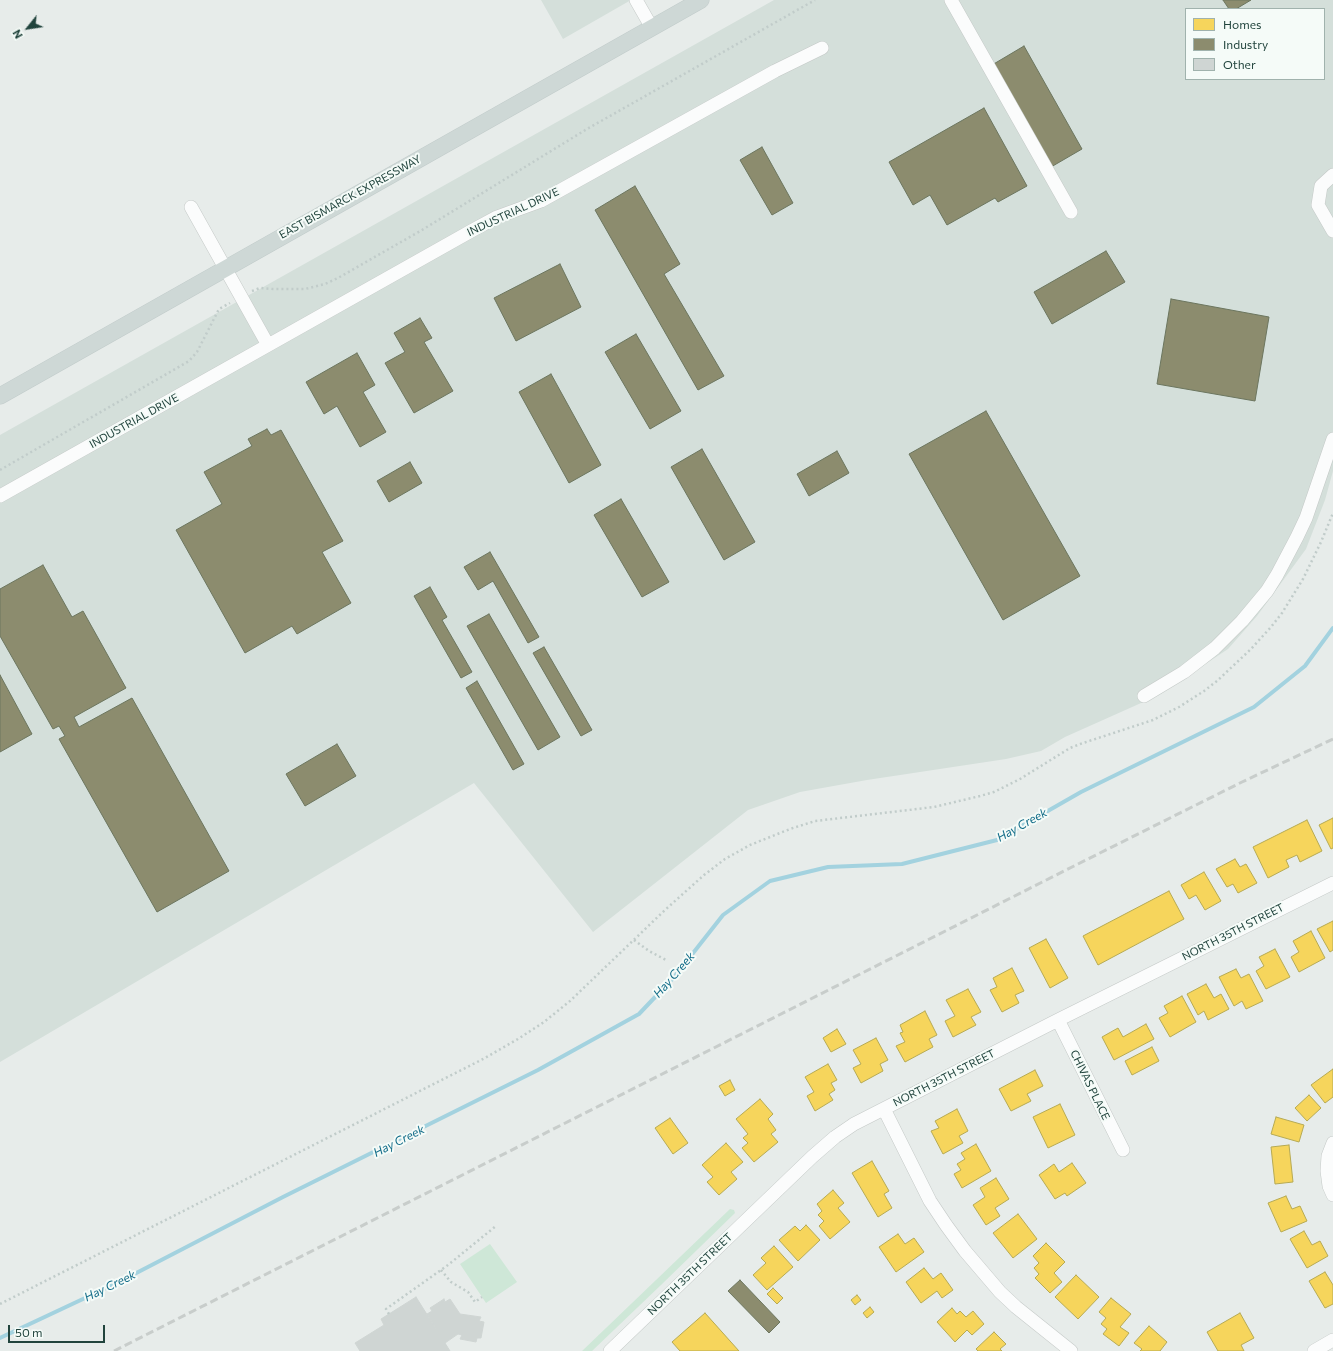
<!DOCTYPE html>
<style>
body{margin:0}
#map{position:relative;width:1333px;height:1351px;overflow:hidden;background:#e7ecea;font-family:Commissioner,sans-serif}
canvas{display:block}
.legend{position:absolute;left:1185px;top:8px;width:140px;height:72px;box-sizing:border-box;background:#f5fbf8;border:1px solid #a0b2ad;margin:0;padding:5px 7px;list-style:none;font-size:12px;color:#21443d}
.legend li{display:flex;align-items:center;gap:8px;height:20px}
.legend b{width:20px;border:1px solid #a0b2ad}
.north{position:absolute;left:8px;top:8px;width:40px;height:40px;-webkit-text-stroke:3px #f5fbf8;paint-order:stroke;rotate:240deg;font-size:11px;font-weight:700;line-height:16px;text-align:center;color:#21443d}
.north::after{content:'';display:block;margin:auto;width:14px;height:18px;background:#21443d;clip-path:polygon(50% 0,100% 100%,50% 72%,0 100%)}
.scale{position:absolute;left:8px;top:1325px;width:97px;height:18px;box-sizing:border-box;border:2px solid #21443d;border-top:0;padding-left:5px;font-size:12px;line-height:14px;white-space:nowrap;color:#21443d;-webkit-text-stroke:3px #f5fbf8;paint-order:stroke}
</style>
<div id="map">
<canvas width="1333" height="1351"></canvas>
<ul class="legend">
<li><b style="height:11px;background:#f6d55c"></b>Homes</li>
<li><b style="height:11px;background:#8c8c6e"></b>Industry</li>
<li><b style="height:11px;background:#cfd5d3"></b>Other</li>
</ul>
<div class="north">N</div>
<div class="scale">50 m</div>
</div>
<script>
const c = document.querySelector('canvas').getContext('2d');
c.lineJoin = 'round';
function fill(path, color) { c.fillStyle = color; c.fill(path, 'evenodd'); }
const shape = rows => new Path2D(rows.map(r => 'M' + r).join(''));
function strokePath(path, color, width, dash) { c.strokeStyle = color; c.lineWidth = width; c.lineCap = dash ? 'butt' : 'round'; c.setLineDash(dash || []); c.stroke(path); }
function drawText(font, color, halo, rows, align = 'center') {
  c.font = font + ' Commissioner,sans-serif'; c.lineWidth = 4; c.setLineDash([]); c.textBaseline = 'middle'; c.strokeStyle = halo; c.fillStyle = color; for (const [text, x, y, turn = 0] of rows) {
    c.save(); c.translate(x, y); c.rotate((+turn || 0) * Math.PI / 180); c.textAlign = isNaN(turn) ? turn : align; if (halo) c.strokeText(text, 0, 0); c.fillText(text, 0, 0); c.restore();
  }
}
fill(shape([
 [541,0,631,0,563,39],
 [774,0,1333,0,1333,471,1325,500,1306,549,1257,616,1228,649,1159,695,1065,737,1041,751,1006,759,867,780,800,792,748,810,593,932,474,783,0,1062,0,435],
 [1186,9,1324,9,1324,79,1186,79]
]), '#d4dfda');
fill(shape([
 [730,1209,734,1210,735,1213,661,1285,592,1351,582,1351],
 [490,1244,517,1282,486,1303,460,1264]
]), '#cee7d7');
const homes = shape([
 [1333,818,1333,848,1331,849,1319,825,1333,818],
 [1307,820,1322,851,1300,862,1297,855,1286,860,1289,867,1268,878,1253,847,1307,820],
 [1235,859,1240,867,1246,864,1257,883,1238,893,1233,884,1227,887,1216,869,1235,859],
 [1204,872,1221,901,1205,910,1196,895,1189,899,1181,885,1204,872],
 [1169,891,1184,919,1098,965,1083,936,1169,891],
 [1333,921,1333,950,1330,952,1317,929,1333,921],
 [1311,931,1325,958,1299,972,1291,957,1299,952,1293,941,1311,931],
 [1046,939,1068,978,1050,988,1029,948,1046,939],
 [1275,949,1290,977,1266,989,1256,971,1264,966,1259,957,1275,949],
 [1012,968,1024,991,1015,995,1019,1003,1002,1012,990,990,997,987,993,978,1012,968],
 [1236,969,1241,978,1249,974,1263,1001,1246,1009,1242,1001,1234,1006,1219,977,1236,969],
 [1206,984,1214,998,1221,994,1229,1009,1208,1020,1204,1011,1198,1015,1187,994,1206,984],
 [968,989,981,1012,971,1017,976,1025,953,1037,945,1021,955,1016,946,1000,968,989],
 [1182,996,1196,1022,1170,1037,1159,1018,1168,1013,1164,1006,1182,996],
 [925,1011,937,1035,929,1039,933,1047,905,1062,896,1046,905,1042,900,1033,903,1032,900,1025,925,1011],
 [1146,1024,1154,1039,1114,1060,1102,1037,1118,1028,1123,1037,1146,1024],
 [837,1029,846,1044,831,1052,823,1038,837,1029],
 [876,1038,888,1060,880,1064,883,1071,861,1083,853,1068,861,1064,853,1050,876,1038],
 [1152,1047,1159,1061,1132,1075,1125,1061,1152,1047],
 [828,1064,837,1080,831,1083,835,1090,829,1094,833,1100,815,1111,807,1096,814,1092,805,1077,828,1064],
 [1333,1069,1333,1097,1325,1103,1311,1085,1333,1069],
 [1035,1070,1043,1086,1027,1094,1031,1101,1011,1111,999,1089,1035,1070],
 [730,1080,735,1090,725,1096,719,1086,730,1080],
 [1309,1095,1321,1108,1307,1121,1295,1108,1309,1095],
 [760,1099,773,1114,768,1119,776,1130,771,1134,778,1142,754,1162,742,1148,748,1143,743,1138,748,1134,736,1119,760,1099],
 [1060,1104,1075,1135,1048,1148,1033,1117,1060,1104],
 [957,1109,968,1131,959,1136,963,1143,943,1154,931,1131,939,1128,935,1121,957,1109],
 [1276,1117,1304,1125,1299,1142,1271,1134,1276,1117],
 [670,1118,688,1143,673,1154,655,1128,670,1118],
 [726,1143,743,1162,731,1172,737,1179,719,1195,707,1182,713,1177,702,1165,726,1143],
 [976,1144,991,1171,962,1188,954,1174,961,1170,957,1164,965,1159,961,1153,976,1144],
 [1289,1145,1293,1182,1275,1184,1271,1147,1289,1145],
 [872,1161,889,1191,884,1194,892,1208,878,1217,852,1173,872,1161],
 [1072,1163,1086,1183,1067,1196,1065,1193,1055,1199,1039,1175,1054,1164,1059,1172,1072,1163],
 [996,1178,1009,1199,995,1208,1000,1216,986,1225,973,1205,985,1197,980,1188,996,1178],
 [833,1190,844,1203,838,1208,850,1222,830,1239,819,1226,824,1221,818,1215,822,1211,817,1204,833,1190],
 [1286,1196,1292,1209,1300,1206,1307,1221,1281,1232,1268,1203,1286,1196],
 [1018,1214,1037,1239,1013,1258,993,1233,1018,1214],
 [806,1225,820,1240,798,1261,779,1240,795,1226,800,1231,806,1225],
 [1304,1231,1312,1245,1320,1241,1328,1256,1307,1268,1290,1239,1304,1231],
 [898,1234,905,1244,914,1238,924,1252,896,1272,879,1247,898,1234],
 [1046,1243,1065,1262,1054,1273,1062,1282,1050,1293,1035,1278,1039,1274,1034,1268,1039,1263,1033,1256,1046,1243],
 [774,1246,793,1267,767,1290,753,1275,766,1263,761,1258,774,1246],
 [924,1268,933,1279,941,1273,953,1290,942,1298,937,1291,921,1303,906,1282,924,1268],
 [1325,1272,1333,1285,1333,1304,1325,1308,1309,1281,1325,1272],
 [1076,1275,1099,1297,1078,1319,1055,1297,1076,1275],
 [773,1288,783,1298,777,1304,767,1294,773,1288],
 [857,1295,861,1300,855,1305,851,1300,857,1295],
 [1111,1298,1131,1314,1120,1327,1129,1333,1119,1346,1103,1334,1107,1329,1101,1324,1106,1318,1099,1312,1111,1298],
 [870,1307,874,1312,867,1318,863,1313,870,1307],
 [952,1308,957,1314,960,1311,966,1317,973,1311,984,1324,972,1335,967,1330,955,1342,937,1322,952,1308],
 [705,1313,739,1351,680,1351,672,1342,705,1313],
 [1240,1313,1254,1338,1241,1345,1244,1351,1218,1351,1207,1332,1240,1313],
 [1149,1326,1167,1342,1160,1351,1140,1351,1142,1349,1134,1343,1149,1326],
 [994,1332,1006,1344,1000,1349,1002,1351,978,1351,976,1349,994,1332]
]);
fill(homes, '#f6d55c');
strokePath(homes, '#b6aa53', 1);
const industry = shape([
 [1223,0,1251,0,1236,9,1229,9,1223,0],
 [1024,46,1082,149,1051,167,992,65,1024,46],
 [984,108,1027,186,998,202,995,198,947,225,930,195,913,205,889,162,984,108],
 [762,147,793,203,772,215,740,160,762,147],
 [635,186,680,264,664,274,724,376,698,390,595,210,635,186],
 [1106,251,1125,282,1052,324,1034,292,1106,251],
 [560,264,581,307,516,341,494,298,560,264],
 [1171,299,1269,317,1255,401,1157,384,1171,299],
 [420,318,432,338,424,342,453,391,414,413,385,363,405,352,394,333,420,318],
 [636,334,681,411,650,429,605,352,636,334],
 [357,353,375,385,363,392,386,432,360,447,337,406,324,414,306,382,357,353],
 [551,374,601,465,569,483,519,392,551,374],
 [986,411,1080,576,1003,620,909,454,986,411],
 [267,429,271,435,281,430,343,541,322,552,351,603,297,634,292,626,245,653,176,530,222,504,204,472,252,446,248,439,267,429],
 [702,449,755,542,724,560,671,467,702,449],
 [837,451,849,473,809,496,797,474,837,451],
 [410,462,422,483,389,502,377,481,410,462],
 [621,499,669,582,642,597,594,515,621,499],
 [490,552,539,637,528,643,493,581,478,590,464,567,490,552],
 [43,565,72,617,83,611,126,688,74,717,79,727,132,698,229,871,157,912,59,739,65,736,59,726,53,729,0,636,0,589,43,565],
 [430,587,447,617,442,620,472,672,461,678,414,596,430,587],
 [489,614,560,737,538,750,467,626,489,614],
 [544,647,592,730,581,736,533,653,544,647],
 [0,675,32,734,0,752,0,675],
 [477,681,524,764,513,770,466,688,477,681],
 [337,744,356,776,305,806,286,774,337,744],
 [740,1280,780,1322,769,1333,728,1291,740,1280]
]);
fill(industry, '#8c8c6e');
strokePath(industry, '#6c765f', 1);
strokePath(shape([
 [0,1338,117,1283,283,1197,538,1070,639,1014,675,976,723,915,770,881,828,867,902,864,997,840,1081,792,1254,707,1305,666,1333,628]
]), '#a3d2df', 4);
const building = shape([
 [416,1297,450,1351,360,1351,355,1343,384,1325,381,1319,416,1297],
 [444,1299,445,1302,450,1299,460,1314,481,1317,479,1321,484,1322,481,1338,477,1338,476,1342,460,1339,462,1335,458,1334,445,1343,427,1314,432,1311,430,1308,444,1299]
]);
fill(building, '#cfd5d3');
strokePath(building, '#cfd5d3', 1);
const minor = shape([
 [636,0,652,28],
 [951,0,1071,212],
 [1333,175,1321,186,1318,205,1333,231],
 [191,207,268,345],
 [0,496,473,230,497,217,541,201,775,71,822,48],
 [1144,696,1184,672,1215,648,1242,621,1267,591,1277,575,1297,537,1306,518,1333,439],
 [1058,1020,1123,1150],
 [884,1109,930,1201,946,1225,965,1251,1000,1292,1016,1307,1071,1351],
 [1333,1143,1328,1156,1327,1171,1329,1186,1333,1195],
 [610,1351,812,1157,835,1137,854,1124,1058,1020,1333,883],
 [1314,1351,1333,1340]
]);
const major = shape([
 [0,396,701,0]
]);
strokePath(minor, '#c4c9c7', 14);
strokePath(major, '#c1cbca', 17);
strokePath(shape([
 [252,291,260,288,273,289,305,289,325,284,338,278,422,230,587,129,815,0],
 [0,470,189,361,197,352,219,309,230,303],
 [634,940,649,951,666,960],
 [441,1270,451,1282,468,1292,475,1302,482,1297],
 [0,1304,485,1058,518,1039,544,1022,570,1001,665,910,704,875,725,859,750,845,790,829,815,821,934,807,980,796,994,792,1020,779,1070,748,1083,743,1153,720,1179,707,1204,691,1217,681,1251,649,1271,627,1282,613,1303,579,1321,542,1333,513],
 [389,1314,386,1309,448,1265,496,1226]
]), '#c1ccca', 2.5, [2, 3]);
strokePath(minor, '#fbfcfc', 13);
strokePath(major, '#ced8d6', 16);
strokePath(shape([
 [114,1351,1074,866,1242,782,1333,739]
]), '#c8cdcb', 3, [8, 4]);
drawText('11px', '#21443d', '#f5fbf8', [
 ["EAST BISMARCK EXPRESSWAY",350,197,-29],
 ["INDUSTRIAL DRIVE",513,212,-25],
 ["INDUSTRIAL DRIVE",134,421,-29],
 ["NORTH 35TH STREET",1233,932,-27],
 ["NORTH 35TH STREET",944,1078,-27],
 ["CHIVAS PLACE",1090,1085,64],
 ["NORTH 35TH STREET",690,1274,-44]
]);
drawText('italic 12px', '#126c88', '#f5fbf8', [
 ["Hay Creek",1022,825,-29],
 ["Hay Creek",674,975,-49],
 ["Hay Creek",399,1141,-27],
 ["Hay Creek",110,1286,-26]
]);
</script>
